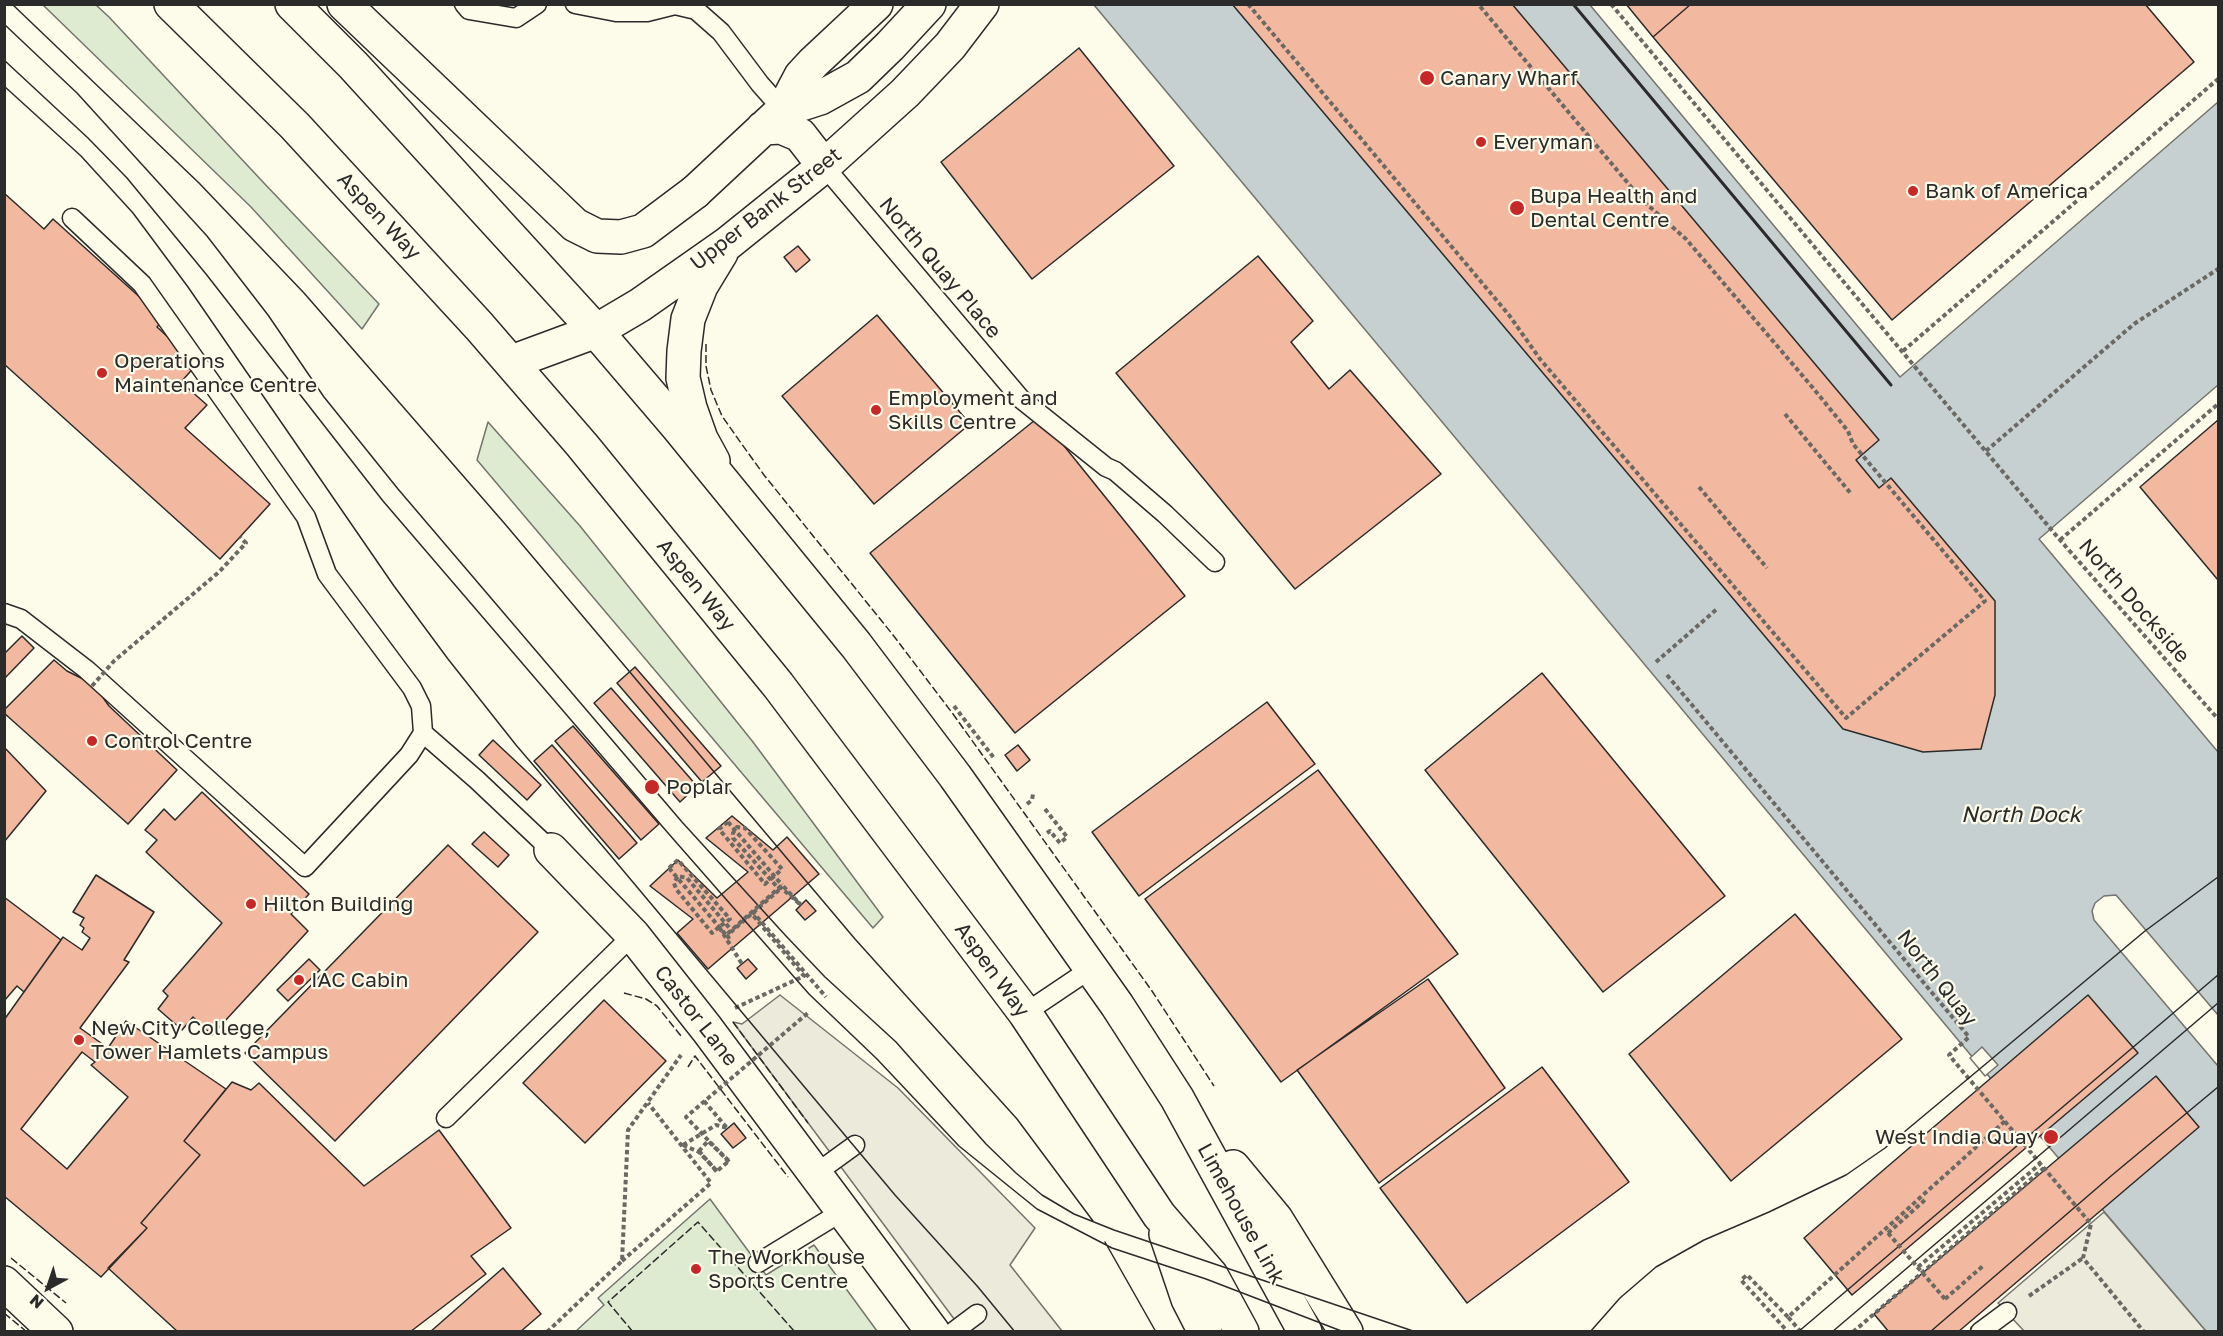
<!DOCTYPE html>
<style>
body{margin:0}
#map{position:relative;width:2223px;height:1336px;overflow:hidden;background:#fdfbea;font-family:"Golos Text",sans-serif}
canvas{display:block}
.frame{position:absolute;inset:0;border:6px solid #2b2b2b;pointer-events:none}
.north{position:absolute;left:18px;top:1258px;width:60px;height:60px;-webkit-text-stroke:4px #fdfbea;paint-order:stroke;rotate:220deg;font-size:16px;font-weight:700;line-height:24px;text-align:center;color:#2b2b2b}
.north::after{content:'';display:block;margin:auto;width:21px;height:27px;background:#2b2b2b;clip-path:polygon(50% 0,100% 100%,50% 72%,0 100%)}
</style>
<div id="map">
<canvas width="2223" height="1336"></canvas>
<div class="frame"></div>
<div class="north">N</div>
</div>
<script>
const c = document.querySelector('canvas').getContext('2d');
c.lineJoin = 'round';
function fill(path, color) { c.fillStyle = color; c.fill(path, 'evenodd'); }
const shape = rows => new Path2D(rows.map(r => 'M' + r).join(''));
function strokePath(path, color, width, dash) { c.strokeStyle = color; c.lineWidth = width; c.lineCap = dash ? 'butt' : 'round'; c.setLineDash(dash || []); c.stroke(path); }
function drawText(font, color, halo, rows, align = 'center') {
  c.font = font + ' "Golos Text",sans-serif'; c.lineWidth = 4.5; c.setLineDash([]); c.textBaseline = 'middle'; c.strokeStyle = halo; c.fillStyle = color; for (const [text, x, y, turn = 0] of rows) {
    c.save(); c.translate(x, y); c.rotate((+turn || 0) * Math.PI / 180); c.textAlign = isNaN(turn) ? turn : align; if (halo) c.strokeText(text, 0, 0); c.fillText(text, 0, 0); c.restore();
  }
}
const green = shape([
 [43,5,96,5,109,17,262,181,379,304,362,329,251,207,43,5],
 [488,422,580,526,753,742,883,917,873,928,477,460,488,422],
 [710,1199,766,1275,814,1245,877,1331,575,1332,604,1305,598,1298,710,1199]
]);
fill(green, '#deebd1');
strokePath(green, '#74746e', 1.5);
const parking = shape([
 [780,995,898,1088,1035,1228,1010,1265,1062,1331,963,1331,733,1022,742,1024,780,995],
 [2104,1212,2206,1331,2024,1331,1998,1303,2104,1212]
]);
fill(parking, '#eceadb');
strokePath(parking, '#74746e', 1.5);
const water = shape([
 [1094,5,1590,5,1900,377,2218,102,2218,385,2039,539,2218,752,2218,1331,2206,1331,1969,1053,1094,5]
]);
fill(water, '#c7d0d0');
strokePath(water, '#74746e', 1.5);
const pier = shape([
 [2116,895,2218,1015,2218,1066,2094,920,2092,911,2095,903,2104,896,2116,895],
 [1982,1047,1998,1065,1985,1076,1970,1058,1982,1047]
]);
fill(pier, '#fdfbea');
strokePath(pier, '#74746e', 1.5);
const building = shape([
 [1232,4,1512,4,1879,440,1856,460,1879,488,1891,478,1995,601,1995,695,1981,749,1923,752,1843,729,1232,4],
 [1626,4,1691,4,1653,37,1626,4],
 [1691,4,2145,4,2194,62,1892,320,1653,37,1691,4],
 [1079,48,1174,166,1032,279,941,162,1079,48],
 [4,193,44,229,53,219,164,319,157,327,197,364,181,382,207,405,185,428,270,504,220,559,4,364,4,193],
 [798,246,810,260,796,272,784,257,798,246],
 [1258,256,1313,321,1291,342,1329,389,1350,370,1441,474,1295,589,1116,373,1258,256],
 [877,315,970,424,874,504,782,396,877,315],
 [1040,416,1185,596,1015,733,870,553,1040,416],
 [2218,420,2218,580,2140,487,2218,420],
 [22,636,34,648,4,679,4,654,22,636],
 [54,660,67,671,87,681,99,692,109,706,177,770,128,824,4,713,4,710,54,660],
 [635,667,721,766,702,782,617,683,635,667],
 [1542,673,1725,896,1603,992,1425,770,1542,673],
 [611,688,697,786,680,802,594,703,611,688],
 [1267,702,1315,764,1139,896,1092,832,1267,702],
 [573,726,659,824,641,840,555,741,573,726],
 [493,740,541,785,527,800,479,755,493,740],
 [552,745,637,843,619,859,534,761,552,745],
 [1018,745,1030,760,1017,771,1005,755,1018,745],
 [4,747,46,791,4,842,4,747],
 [1318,770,1458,954,1281,1082,1145,899,1318,770],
 [202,792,309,894,291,914,308,931,212,1035,193,1017,182,1030,158,1009,168,996,163,991,222,923,146,852,157,840,145,830,164,809,175,820,202,792],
 [732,816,773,850,787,837,819,874,708,969,677,933,693,919,650,886,678,860,717,898,748,872,706,838,732,816],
 [484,832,509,855,498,867,472,844,484,832],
 [448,845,538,932,335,1141,245,1053,448,845],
 [96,875,154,912,124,960,129,962,80,1028,108,1048,126,1021,226,1089,184,1141,200,1155,141,1223,147,1228,101,1277,4,1196,4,1020,63,937,82,950,90,938,82,932,84,928,80,925,84,918,73,912,96,875],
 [82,1052,95,1062,91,1065,128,1097,67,1169,21,1129,82,1052],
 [4,897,61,940,24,992,17,986,4,1001,4,897],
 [806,900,816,911,805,920,796,910,806,900],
 [1795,914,1902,1039,1731,1181,1629,1054,1795,914],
 [309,959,320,970,288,1001,277,990,309,959],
 [748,959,757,969,746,979,737,968,748,959],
 [1428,979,1505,1088,1379,1183,1297,1070,1428,979],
 [2088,995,2138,1053,1852,1295,1804,1238,2088,995],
 [604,1000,666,1061,585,1143,523,1083,604,1000],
 [1542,1067,1629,1182,1467,1303,1380,1188,1542,1067],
 [2156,1076,2199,1127,1958,1332,1889,1332,1874,1314,2156,1076],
 [232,1082,251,1090,259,1083,364,1186,439,1130,511,1228,471,1256,486,1274,410,1332,178,1332,108,1268,147,1228,141,1223,200,1155,184,1141,232,1082],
 [734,1123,746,1138,733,1148,721,1134,734,1123],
 [503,1268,541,1314,520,1332,430,1332,503,1268]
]);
fill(building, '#f2b8a0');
strokePath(building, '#2b2b2b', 1.5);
const lane = shape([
 [464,4,469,10,516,18,537,4],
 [575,4,616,12,647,12,675,5,696,10,721,32,760,84,783,110],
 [824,166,1021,399,1106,467,1115,471,1165,514,1215,562],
 [4,613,21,619,87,670,305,867,409,755,423,733,421,706,412,688,327,574,306,517,142,284,72,218],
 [423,733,477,780,551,850],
 [1025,1013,1092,968],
 [446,1118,633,935],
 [815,1174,855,1145],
 [758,1263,843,1211],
 [953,1332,977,1314],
 [1980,1332,2007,1312]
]);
const street = shape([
 [783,110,820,98,858,77,890,46,929,4],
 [763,128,781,127,800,135,824,166],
 [695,192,783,110,801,76,813,63,876,4],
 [512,362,596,331,640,305,727,244,824,166,905,93,950,46,982,4],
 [713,461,701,439,690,408,683,378,684,351,688,319,701,286,721,253],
 [551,850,633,935,707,1029,933,1332]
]);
const secondary = shape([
 [4,1283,56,1332]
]);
const highway = shape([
 [171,4,295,126,479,326,582,445,778,685,1025,1013,1159,1215,1211,1275,1242,1332],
 [292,4,353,65,596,331,678,427,856,645,955,776,1117,1005,1177,1098,1305,1332],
 [344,4,575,225,597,236,621,237,643,231,695,192],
 [1233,1167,1276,1219,1346,1332],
 [1166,1234,1188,1299,1205,1332]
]);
strokePath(lane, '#2b2b2b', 21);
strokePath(street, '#2b2b2b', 36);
strokePath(secondary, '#2b2b2b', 36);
strokePath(highway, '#2b2b2b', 36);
strokePath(shape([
 [1248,4,1509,315,1540,359,1846,718,1985,601,1853,444,1848,431,1813,388,1686,239,1642,200,1478,4],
 [1611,4,2060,540,2218,719],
 [1903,351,2218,79],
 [1785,414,1852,495],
 [1986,451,2134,324,2218,269],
 [1699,487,1767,568],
 [2060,540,2218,404],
 [1656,662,1717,609],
 [1667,675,1969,1037,1949,1055,2091,1224,2083,1258,2144,1332],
 [954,706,994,758],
 [1027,804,1032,800,1033,794],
 [1045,809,1067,837,1060,843,1050,831,1047,833],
 [728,822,719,829,765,884,771,879],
 [669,868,678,860,730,919,719,927,742,964],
 [771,879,782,869,745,828,737,827,733,833,733,838,780,890],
 [779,886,801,905],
 [719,927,712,933,676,889,674,883,678,876,687,878,732,931],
 [729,939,728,936,732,931,779,890],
 [735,1008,804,976,752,914],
 [704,1101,727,1128],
 [683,1145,699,1152,717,1171,729,1161,708,1141,699,1151],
 [683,1145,716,1125,727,1128],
 [1888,1233,1927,1198],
 [622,1261,711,1183,648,1103],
 [1918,1267,2040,1164],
 [2029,1296,2083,1258],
 [1945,1299,1984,1265],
 [1788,1317,1747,1275,1741,1280,1788,1332],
 [547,1332,622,1261,628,1130,681,1055],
 [1801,1332,1788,1317,2005,1121],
 [1853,1332,2044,1168]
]), '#6a6964', 4, [4.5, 3]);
strokePath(lane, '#fdfbea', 18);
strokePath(street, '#fdfbea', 33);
strokePath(secondary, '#fdfbea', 33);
strokePath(highway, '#fdfbea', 33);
strokePath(shape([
 [12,4,199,183,304,293,505,524,855,939,1017,1119,1093,1221],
 [4,24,77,93,207,236,268,315,324,397,398,489,682,822,786,936,825,977,896,1042,986,1144,1016,1173,1042,1195,1074,1214,1114,1230,1416,1332],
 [4,60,88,138,127,178,206,274,383,501,668,833,809,994,877,1059,959,1146,1037,1209,1112,1248,1206,1279,1344,1332],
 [4,86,81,156,133,213,188,287,394,586,448,659,516,745,606,850,895,1195,978,1287,1015,1332],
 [1105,1242,1156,1332],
 [1590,1332,1620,1298,1656,1267,1704,1240,1769,1212,1846,1175,1885,1148,2145,931,2218,877],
 [1798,1332,2218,975],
 [1832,1332,2218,1003],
 [1930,1332,2111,1176,2218,1087]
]), '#2b2b2b', 1.5);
strokePath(shape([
 [92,686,114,661,219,572,246,543,240,537],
 [728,822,782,885],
 [669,868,726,935,782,885,801,905],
 [752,911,826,997],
 [699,1151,717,1172],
 [729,1162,686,1117,809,1012],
 [1888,1233,1945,1299]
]), '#6a6964', 4, [4.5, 3]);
strokePath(shape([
 [706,344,706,366,711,390,722,416,741,443,764,475,893,635,953,714,1152,991,1214,1086],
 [624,993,646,999,657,1006,681,1036],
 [733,1022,808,1123],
 [688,1067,695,1056,788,1177],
 [11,1258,66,1303],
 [4,1313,27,1332],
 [633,1332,608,1302,698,1222,795,1332]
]), '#2b2b2b', 1.5, [8, 3]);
strokePath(shape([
 [1573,4,1891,385],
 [4,1331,5,1332]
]), '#2b2b2b', 3);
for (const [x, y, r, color] of [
 [1427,78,8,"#c62828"],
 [1481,142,6,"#c62828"],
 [1913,191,6,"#c62828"],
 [1517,208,8,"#c62828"],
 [102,373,6,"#c62828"],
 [876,410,6,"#c62828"],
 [92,741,6,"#c62828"],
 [652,787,8,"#c62828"],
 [251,904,6,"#c62828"],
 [299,980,6,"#c62828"],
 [79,1040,6,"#c62828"],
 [2051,1137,8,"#c62828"],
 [696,1269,6,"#c62828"]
]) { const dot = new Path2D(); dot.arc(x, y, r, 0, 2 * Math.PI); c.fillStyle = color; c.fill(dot); strokePath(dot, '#fdfbea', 2); }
drawText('21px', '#2b2b2b', '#fdfbea', [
 ["Canary Wharf",1440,78],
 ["Everyman",1493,142],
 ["Bank of America",1925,191],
 ["Bupa Health and",1530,196],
 ["Dental Centre",1530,220],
 ["Operations",114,361],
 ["Maintenance Centre",114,385],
 ["Employment and",888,398],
 ["Skills Centre",888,422],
 ["Control Centre",104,741],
 ["Poplar",666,787],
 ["Hilton Building",263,904],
 ["IAC Cabin",311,980],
 ["New City College,",91,1028],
 ["Tower Hamlets Campus",91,1052],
 ["West India Quay",2038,1137,"right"],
 ["The Workhouse",708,1257],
 ["Sports Centre",708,1281]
], 'left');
drawText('21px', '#2b2b2b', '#fdfbea', [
 ["Upper Bank Street",766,209,-38],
 ["Aspen Way",379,216,47],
 ["North Quay Place",940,268,50],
 ["Aspen Way",696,585,51],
 ["North Dockside",2134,601,49],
 ["Aspen Way",992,970,54],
 ["North Quay",1937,978,52],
 ["Castor Lane",696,1016,52],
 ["Limehouse Link",1241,1214,61]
]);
drawText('italic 22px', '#2b2b2b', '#fdfbea', [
 ["North Dock",2021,815]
]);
</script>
